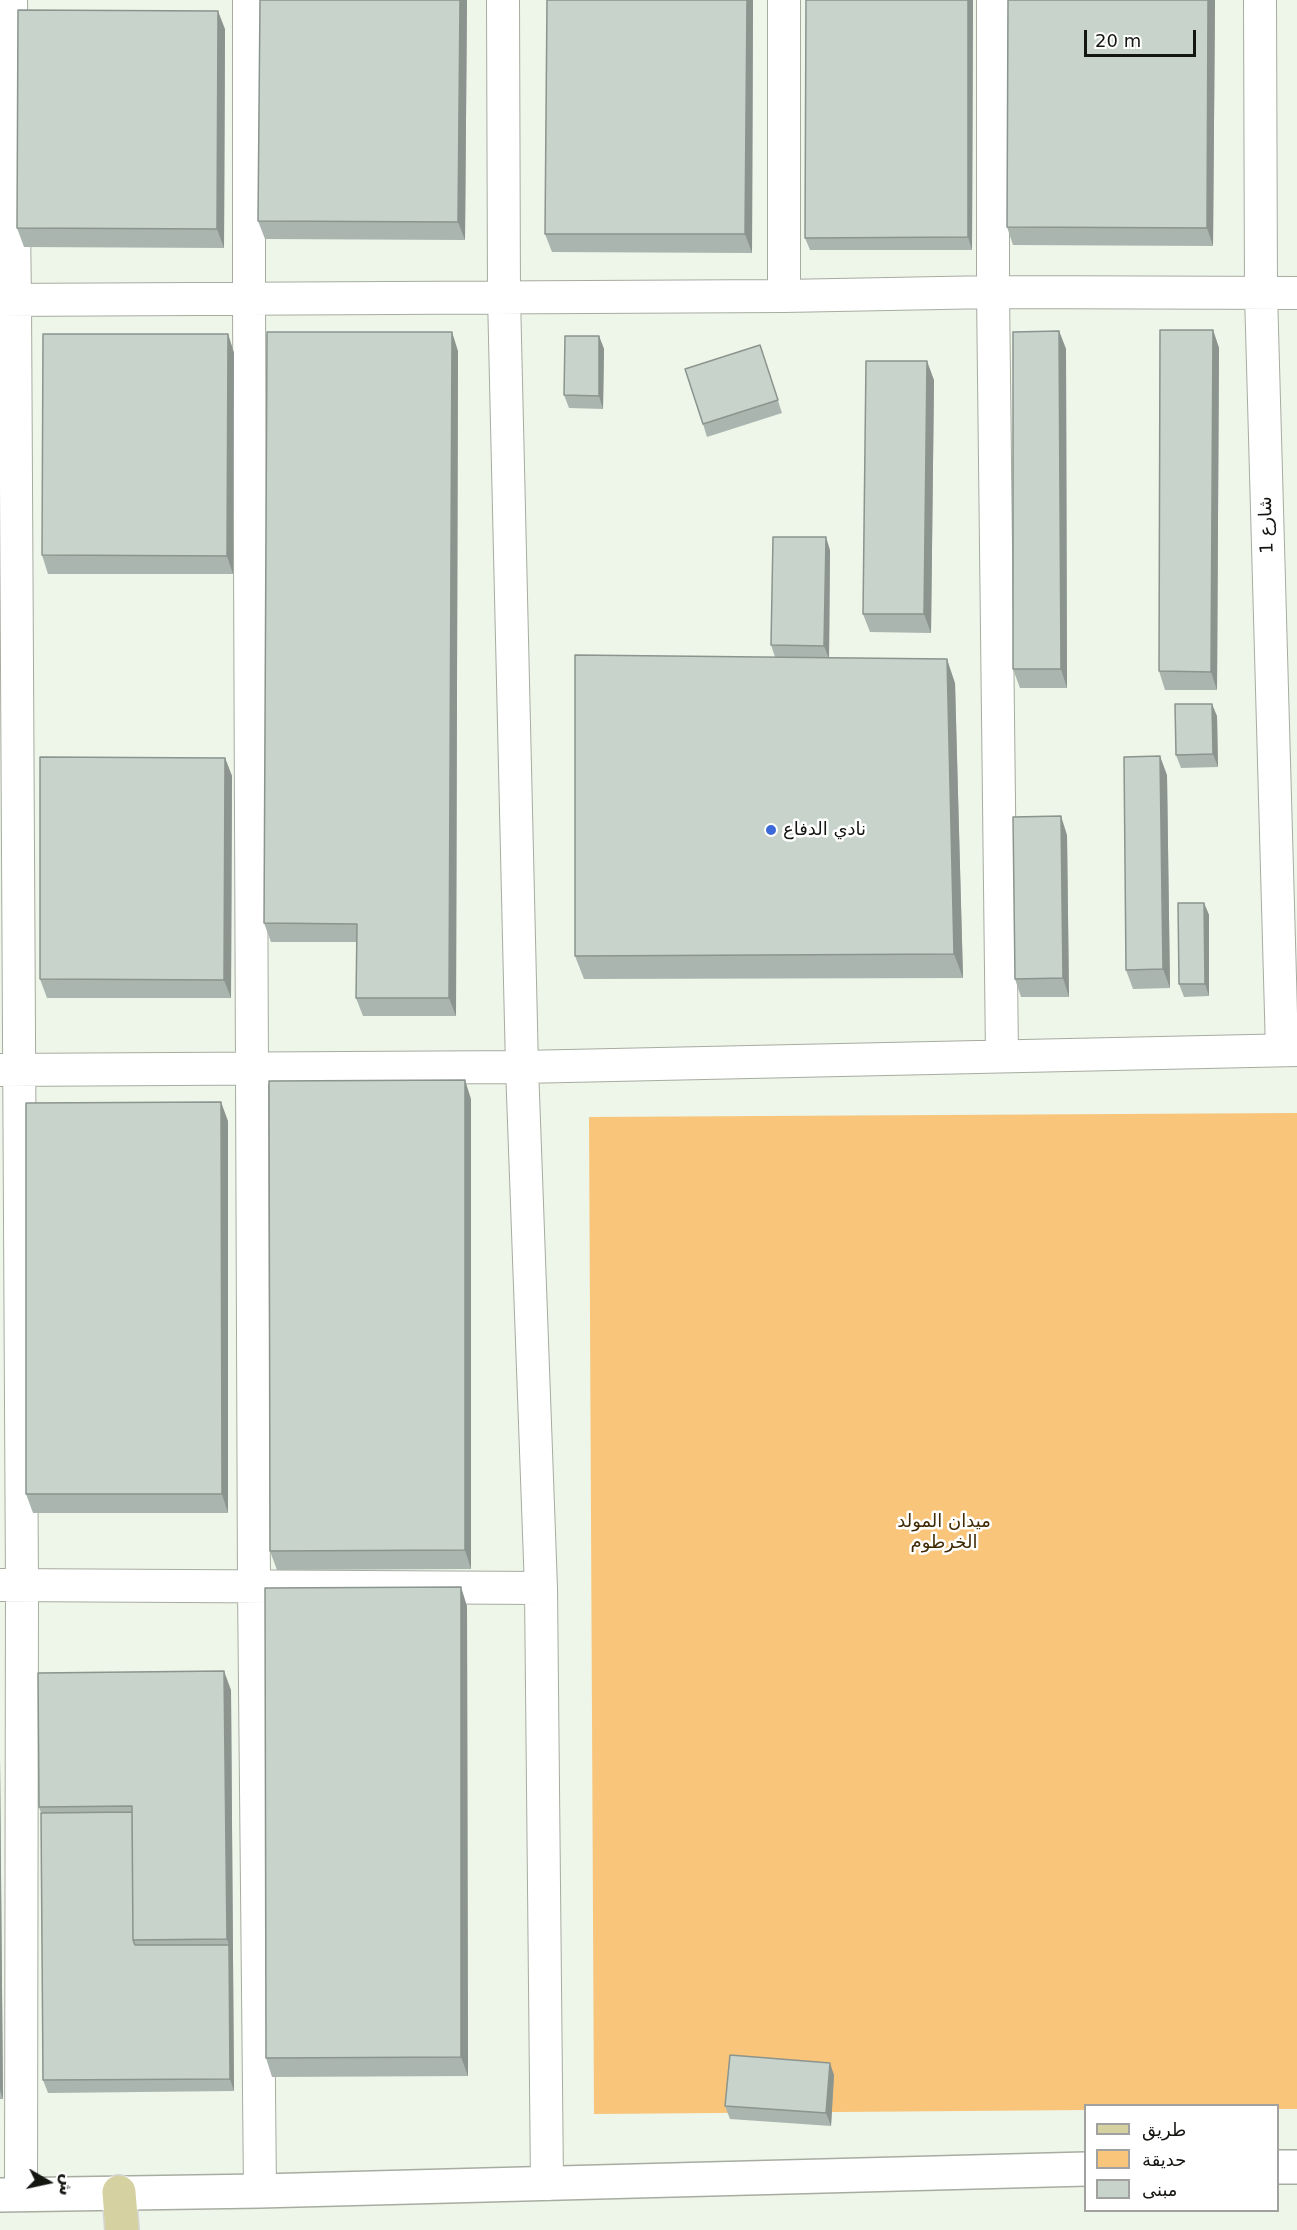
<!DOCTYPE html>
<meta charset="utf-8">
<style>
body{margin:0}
#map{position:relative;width:1297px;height:2230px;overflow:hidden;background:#eef5e9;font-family:"DejaVu Sans","Noto Sans Arabic",sans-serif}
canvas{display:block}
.legend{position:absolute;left:1084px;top:2104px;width:195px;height:108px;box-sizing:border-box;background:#fff;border:2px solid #a1a2a0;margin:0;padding:8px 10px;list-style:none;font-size:18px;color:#141612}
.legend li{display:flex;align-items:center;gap:12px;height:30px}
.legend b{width:30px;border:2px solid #a1a2a0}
.north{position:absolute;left:18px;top:2152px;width:60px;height:60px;-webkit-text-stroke:4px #fff;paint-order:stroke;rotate:99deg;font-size:16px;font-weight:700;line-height:24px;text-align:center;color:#141612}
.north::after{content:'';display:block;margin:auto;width:21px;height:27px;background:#141612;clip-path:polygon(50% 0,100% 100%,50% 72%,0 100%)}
.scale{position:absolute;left:1084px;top:30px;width:112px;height:27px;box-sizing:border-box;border:3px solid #141612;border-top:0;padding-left:8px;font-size:18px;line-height:21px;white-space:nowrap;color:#141612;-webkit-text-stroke:4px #fff;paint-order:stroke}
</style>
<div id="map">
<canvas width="1297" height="2230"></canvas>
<ul class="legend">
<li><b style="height:8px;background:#d6d1a1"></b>طريق</li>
<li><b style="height:16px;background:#f8c57a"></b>حديقة</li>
<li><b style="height:16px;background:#c7d3cb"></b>مبنى</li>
</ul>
<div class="north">ش</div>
<div class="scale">20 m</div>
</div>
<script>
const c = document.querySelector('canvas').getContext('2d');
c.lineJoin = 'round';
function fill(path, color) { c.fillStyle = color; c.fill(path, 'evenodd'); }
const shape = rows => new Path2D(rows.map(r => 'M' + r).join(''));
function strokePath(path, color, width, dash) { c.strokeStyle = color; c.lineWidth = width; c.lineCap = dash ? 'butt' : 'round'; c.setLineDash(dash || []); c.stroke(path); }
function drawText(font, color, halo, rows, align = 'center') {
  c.font = font + ' "DejaVu Sans","Noto Sans Arabic",sans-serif'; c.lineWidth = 5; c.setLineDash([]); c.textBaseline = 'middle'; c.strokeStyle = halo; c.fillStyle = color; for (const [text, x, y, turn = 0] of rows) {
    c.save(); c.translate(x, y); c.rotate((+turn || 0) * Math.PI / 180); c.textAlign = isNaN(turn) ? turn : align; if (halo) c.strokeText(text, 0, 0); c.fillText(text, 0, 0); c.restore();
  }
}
fill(shape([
 [1297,1113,1297,2109,1278,2109,1278,2106,1086,2106,1085,2110,594,2114,589,1117]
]), '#f8c57a');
const minor = shape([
 [11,0,15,300,22,1585,21,2194],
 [249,0,249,299,254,1586,260,2191],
 [503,0,504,296,522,1067,541,1588,547,2184],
 [993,0,993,292,1002,1055],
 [1260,0,1261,293,1282,1050],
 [784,296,784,0],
 [0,300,784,296,993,292,1297,293],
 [0,1070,522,1067,1297,1050],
 [2,1585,541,1588]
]);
const tertiary = shape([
 [1278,2167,1297,2167],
 [0,2195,260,2191,1086,2169]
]);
const primary = shape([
 [119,2192,122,2230]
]);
strokePath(minor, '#a7aca1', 34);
strokePath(tertiary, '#a7aca1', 36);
strokePath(primary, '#d5d5d4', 36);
strokePath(minor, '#fff', 32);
strokePath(tertiary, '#fff', 33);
strokePath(primary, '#d6d1a1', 33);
fill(shape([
 [467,0,465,240,265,239,258,221],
 [547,0,753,0,752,253,552,252,545,234],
 [806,0,973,0,972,250,810,250,805,238],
 [1008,0,1215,0,1213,246,1013,245,1007,227],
 [225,29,224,248,24,247,17,228],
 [1213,330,1219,348,1217,690,1165,690,1159,671],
 [1059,331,1066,349,1067,688,1020,688,1013,669],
 [228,334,234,353,233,574,48,574,42,555],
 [599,336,604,349,603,409,569,408,564,395],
 [760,345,782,413,707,437,703,424],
 [458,351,456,1016,363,1016,356,998,357,942,271,942,264,923],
 [934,380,931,633,870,632,863,614],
 [830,550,829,658,955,683,963,978,584,979,575,956,775,657,771,645],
 [1217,716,1218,767,1181,768,1176,755],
 [225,758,232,776,231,998,47,998,40,979],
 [1167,775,1170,988,1133,989,1126,970],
 [1067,835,1069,997,1021,997,1015,979],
 [1204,903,1209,915,1209,996,1184,997,1179,984],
 [471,1099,471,1569,277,1570,270,1551],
 [228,1121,228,1513,33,1513,26,1494],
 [467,1606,468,2076,272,2077,266,2058],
 [231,1690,234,2091,48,2093,43,2080,41,1813,39,1807],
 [0,1758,3,2099,0,2099],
 [834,2075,831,2126,730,2119,725,2106]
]), '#abb5af');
fill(shape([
 [460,0,467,0,465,240,458,222],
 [747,0,753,0,752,253,745,234],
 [968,0,973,0,972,250,968,237],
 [1208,0,1215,0,1213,246,1207,228],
 [218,11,225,29,224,248,217,229],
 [1213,330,1219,348,1217,690,1211,672],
 [1059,331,1066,349,1067,688,1061,669],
 [452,332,458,351,456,1016,449,998],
 [228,334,234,353,233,574,227,556],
 [599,336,604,349,603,409,599,396],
 [927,361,934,380,931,633,924,614],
 [826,537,830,550,829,659,824,646],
 [947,659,955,683,963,978,954,954],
 [1212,704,1217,716,1218,767,1213,754],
 [1160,756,1167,775,1170,988,1163,969],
 [225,758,232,776,231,998,224,980],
 [1061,816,1067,835,1069,997,1063,978],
 [1204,903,1209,915,1209,996,1205,984],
 [465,1080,471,1099,471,1569,465,1550],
 [221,1102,228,1121,228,1513,222,1494],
 [461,1587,467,1606,468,2076,461,2057],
 [224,1671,231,1690,234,2091,230,2079,229,1945,227,1939],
 [0,1758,3,2099,0,2090],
 [830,2063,834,2075,831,2126,826,2113]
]), '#8b948e');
const building = shape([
 [260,0,460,0,458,222,258,221,260,0],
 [547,0,747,0,745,234,545,234,547,0],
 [806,0,968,0,968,237,805,238,806,0],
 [1008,0,1208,0,1207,228,1007,227,1008,0],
 [18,10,218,11,217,229,17,228,18,10],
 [1160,330,1213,330,1211,672,1159,671,1160,330],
 [1059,331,1061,669,1013,669,1013,332,1059,331],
 [267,332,452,332,449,998,356,998,357,924,264,923,267,332],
 [43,334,228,334,227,556,42,555,43,334],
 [565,336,599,336,599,396,564,395,565,336],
 [760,345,778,400,703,424,685,369,760,345],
 [866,361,927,361,924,614,863,614,866,361],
 [773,537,826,537,824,646,771,645,773,537],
 [575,655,947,659,954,954,575,956,575,655],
 [1175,704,1212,704,1213,754,1176,755,1175,704],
 [1160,756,1163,969,1126,970,1124,757,1160,756],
 [40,757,225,758,224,980,40,979,40,757],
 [1061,816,1063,978,1015,979,1013,817,1061,816],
 [1178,903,1204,903,1205,984,1179,984,1178,903],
 [465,1080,465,1550,270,1551,269,1081,465,1080],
 [221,1102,222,1494,26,1494,26,1103,221,1102],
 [461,1587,461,2057,266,2058,265,1588,461,1587],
 [224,1671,227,1939,133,1940,132,1806,39,1807,38,1673,224,1671],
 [132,1812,133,1940,135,1945,229,1945,230,2079,43,2080,41,1813,132,1812],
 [730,2055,830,2063,826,2113,725,2106,730,2055]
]);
fill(building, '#c7d3cb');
strokePath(building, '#8b948e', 1.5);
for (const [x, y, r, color] of [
 [771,830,6,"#3b69d9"]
]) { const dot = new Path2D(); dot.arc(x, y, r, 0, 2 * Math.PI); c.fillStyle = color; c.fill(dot); strokePath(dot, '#fff', 2); }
drawText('18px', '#141612', '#fff', [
 ["شارع 1",1267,525,-92]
]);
drawText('18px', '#141612', '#fff', [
 ["نادي الدفاع",783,830]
], 'left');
drawText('18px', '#412b05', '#fff', [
 ["ميدان المولد",944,1522],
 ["الخرطوم",944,1543]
]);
</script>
